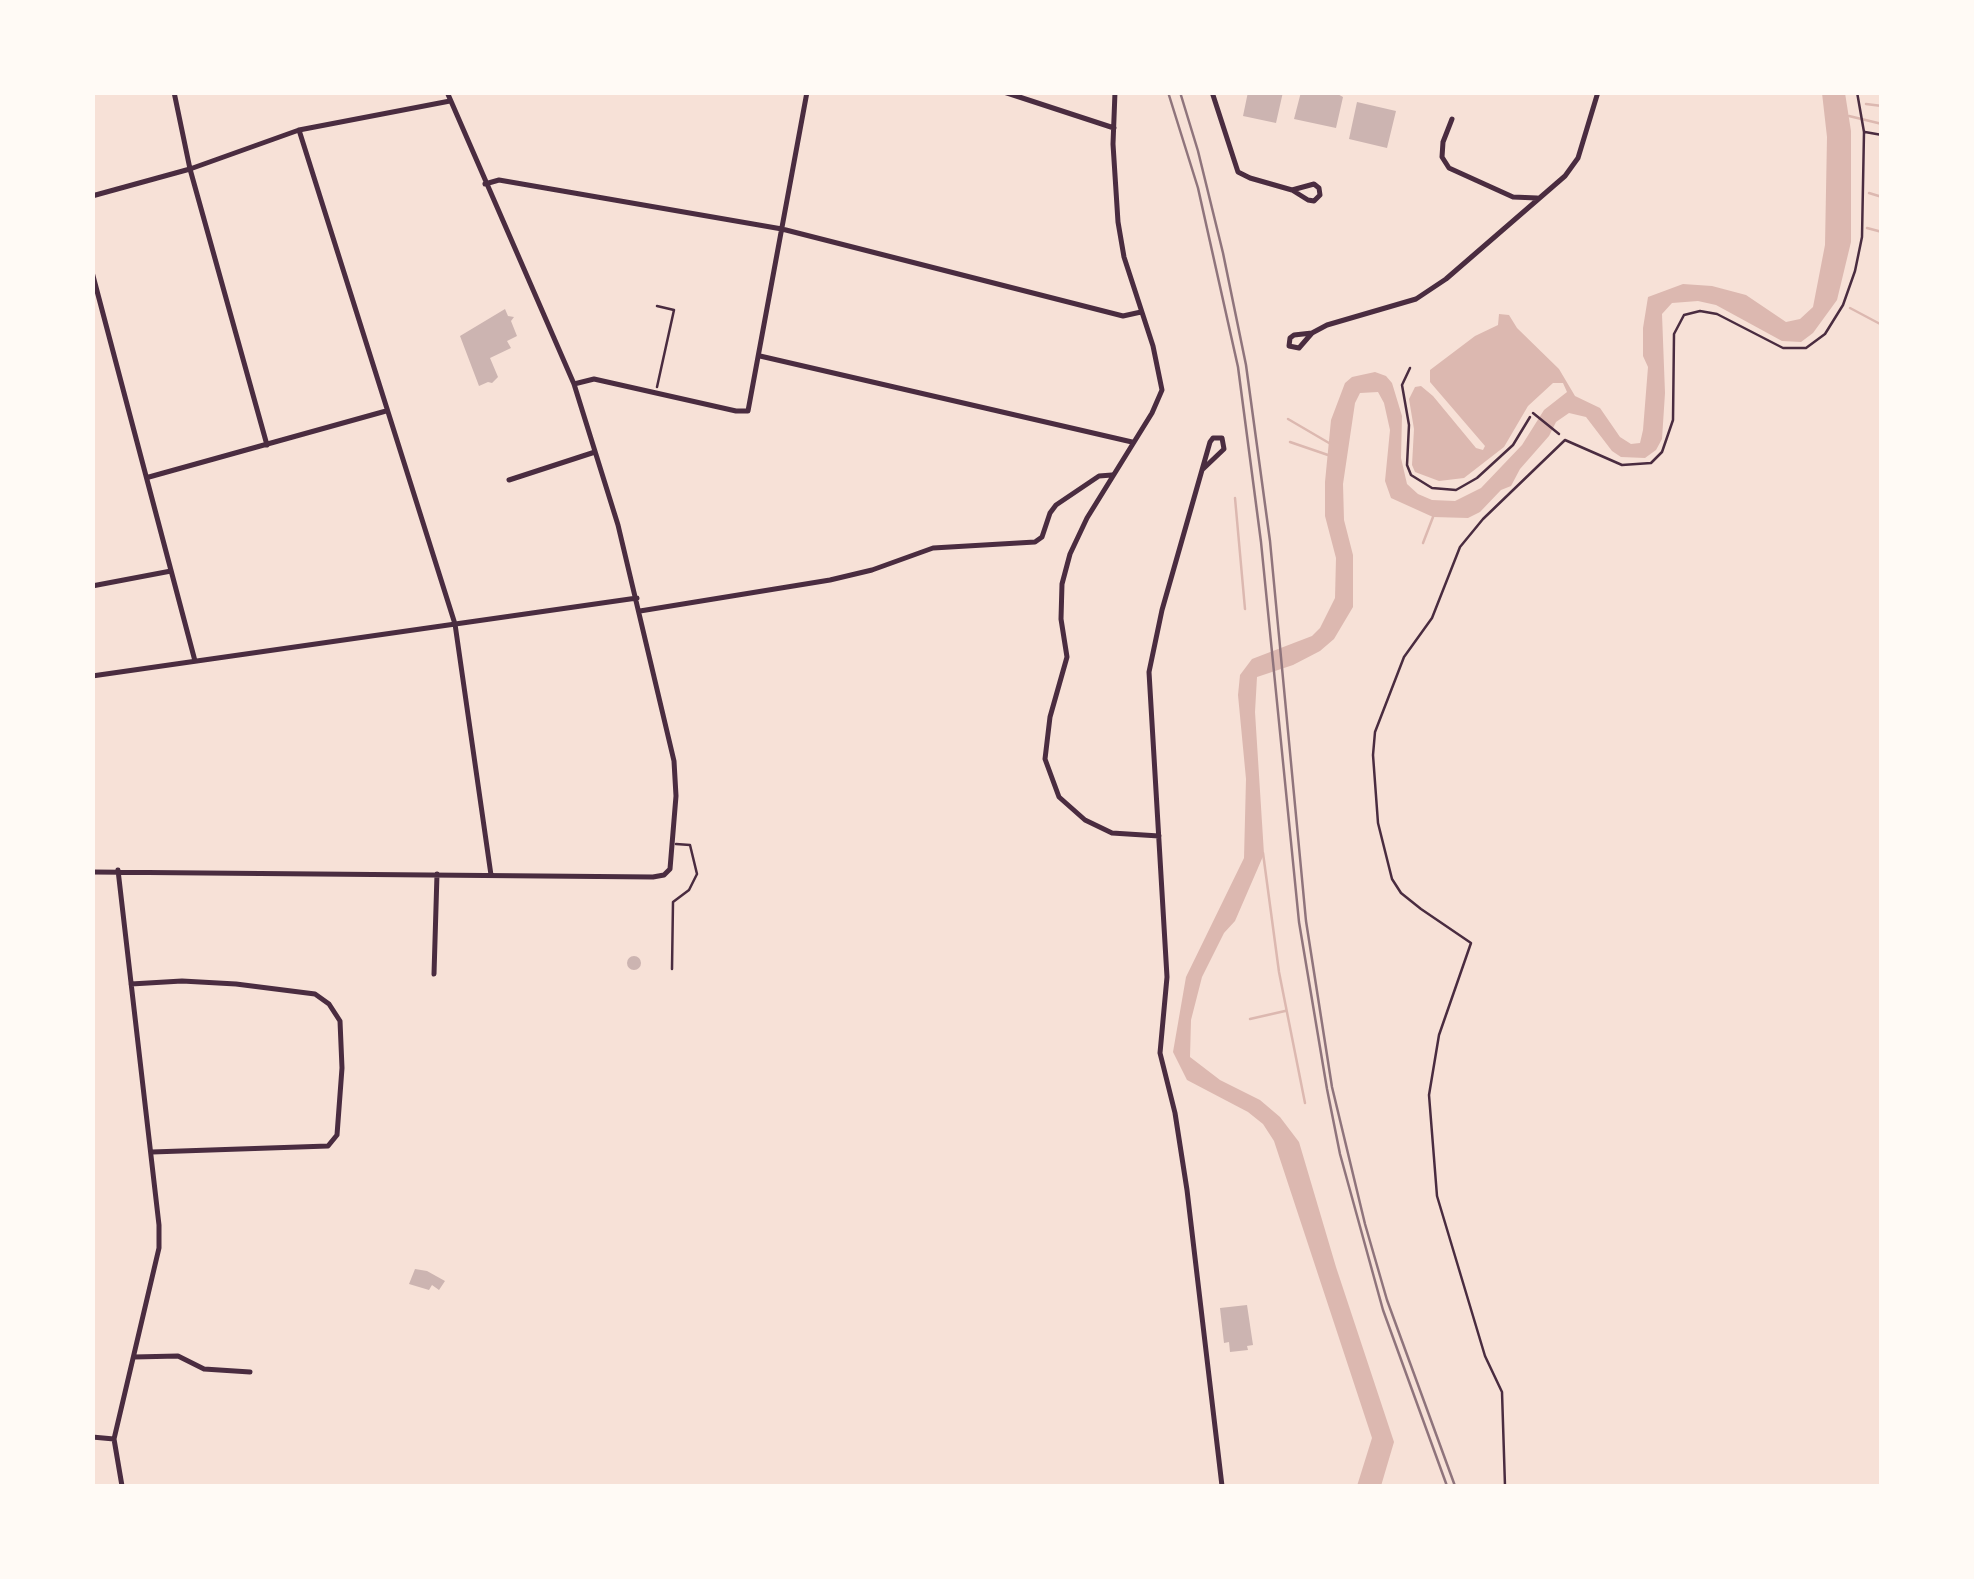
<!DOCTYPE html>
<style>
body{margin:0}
#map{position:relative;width:1974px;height:1579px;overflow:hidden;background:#f7e1d7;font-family:"Zilla Slab",serif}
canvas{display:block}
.frame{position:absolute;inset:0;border:95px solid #fffaf5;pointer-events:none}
</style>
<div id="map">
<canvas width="1974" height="1579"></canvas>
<div class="frame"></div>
</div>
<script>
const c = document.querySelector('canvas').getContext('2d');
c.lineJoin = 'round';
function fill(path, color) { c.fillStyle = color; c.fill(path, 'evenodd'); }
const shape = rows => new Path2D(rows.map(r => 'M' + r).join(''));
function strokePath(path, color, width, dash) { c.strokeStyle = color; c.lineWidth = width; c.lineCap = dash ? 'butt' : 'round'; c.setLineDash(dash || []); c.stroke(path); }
fill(shape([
 [1822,93,1845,93,1851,131,1851,242,1837,300,1813,333,1801,342,1782,341,1716,305,1698,301,1672,303,1662,314,1665,393,1662,439,1656,450,1645,458,1621,457,1612,451,1586,417,1569,413,1556,422,1549,436,1520,469,1511,486,1501,490,1480,512,1468,518,1433,517,1391,498,1385,481,1390,430,1384,403,1378,392,1360,393,1355,403,1343,484,1344,520,1353,555,1353,607,1334,639,1320,651,1293,665,1257,677,1255,712,1264,854,1235,921,1224,933,1202,977,1191,1020,1190,1057,1220,1080,1260,1100,1280,1117,1299,1142,1336,1267,1394,1442,1381,1486,1357,1486,1372,1438,1274,1141,1263,1124,1248,1112,1187,1080,1173,1052,1186,977,1244,858,1246,779,1238,695,1240,675,1252,659,1312,636,1320,628,1335,598,1336,558,1325,516,1325,482,1331,420,1345,383,1352,377,1375,372,1386,376,1392,383,1402,416,1401,458,1407,484,1418,494,1432,500,1455,501,1481,488,1522,445,1544,410,1567,392,1563,383,1553,383,1528,406,1504,447,1464,478,1439,481,1415,472,1412,465,1414,429,1409,399,1415,387,1421,386,1433,396,1476,448,1483,450,1485,446,1430,382,1430,370,1475,336,1498,325,1499,314,1509,315,1517,328,1559,369,1575,396,1600,408,1620,437,1631,444,1640,443,1643,430,1648,367,1643,356,1643,328,1648,297,1683,284,1712,286,1746,295,1786,322,1800,319,1813,307,1825,245,1827,137]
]), '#dcb8b0');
strokePath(shape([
 [1866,104,1882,106],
 [1849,116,1882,124],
 [1869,193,1882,197],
 [1867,228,1882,232],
 [1850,308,1882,325],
 [1288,419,1329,443],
 [1290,442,1328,455],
 [1235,498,1245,609],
 [1423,543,1433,517],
 [1263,853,1279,972,1305,1103],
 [1250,1019,1285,1011]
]), '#dcb8b0', 2.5);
fill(shape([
 [1248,92,1283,92,1276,123,1243,116],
 [1301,92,1334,92,1343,97,1336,128,1294,119],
 [1357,102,1396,111,1387,148,1349,139],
 [505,309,508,316,514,317,511,321,517,336,507,341,511,348,490,358,498,377,492,383,488,382,479,386,460,336],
 '627 963a7 7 0 1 1 14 0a7 7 0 1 1-14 0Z',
 [415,1269,427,1271,445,1281,439,1290,432,1285,429,1290,409,1284],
 [1247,1305,1253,1345,1247,1346,1248,1350,1230,1352,1229,1342,1224,1343,1220,1308]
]), '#ccb4b1');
strokePath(shape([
 [1865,132,1882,135],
 [1410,368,1402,385,1409,425,1407,465,1411,475,1432,488,1456,490,1477,478,1513,445,1530,417],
 [657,387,674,310,657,306],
 [1533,413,1559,434],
 [1505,1486,1502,1392,1485,1356,1437,1196,1429,1095,1439,1035,1471,943,1421,909,1401,893,1392,879,1378,823,1373,755,1375,732,1404,657,1432,618,1460,547,1483,519,1565,440,1622,465,1651,463,1662,452,1673,420,1674,334,1684,315,1700,311,1717,314,1783,348,1806,348,1825,334,1843,305,1855,271,1862,237,1864,132,1857,92]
]), '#4a2c40', 2.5);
strokePath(shape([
 [672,969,673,902,689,890,697,874,690,845,676,844]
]), '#4a2c40', 2.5);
strokePath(shape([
 [174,92,190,169,267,445],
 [1004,92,1114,128],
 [1115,92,1113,144,1118,222,1124,257,1153,346,1162,390,1152,413,1087,518,1070,554,1062,584,1061,619,1067,657,1050,717,1045,759,1059,797,1085,820,1112,833,1159,836],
 [1212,92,1238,172,1250,178,1292,190,1308,200,1314,201,1320,195,1319,188,1314,184,1292,190],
 [1452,119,1443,142,1442,157,1449,168,1513,197,1537,198],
 [299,130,455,624,491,875],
 [485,184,499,180,782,229,1123,316,1141,312],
 [92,196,190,169,299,130,450,101],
 [92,272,195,661],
 [1312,333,1294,335,1290,338,1289,346,1299,348,1312,333,1327,325,1416,299,1446,279,1565,176,1578,158,1598,92],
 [760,356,1132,442],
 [574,384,594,379,736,411,748,411,807,92],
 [1203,469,1224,449,1222,438,1213,438,1210,442,1162,610,1149,672,1167,977,1160,1053,1175,1113,1187,1190,1222,1486],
 [149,477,386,411],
 [509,480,595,452],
 [92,586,171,571],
 [640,611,830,580,872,570,933,548,1035,542,1042,537,1050,513,1056,505,1099,476,1112,475],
 [92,676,637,598],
 [118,870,159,1225,159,1248,114,1439,122,1486],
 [92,872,653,877,664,875,670,869,676,796,674,761,618,525,574,384,447,92],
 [434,974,437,874],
 [131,984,182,981,236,984,315,994,329,1004,340,1021,342,1068,337,1135,328,1146,152,1152],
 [134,1357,178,1356,204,1369,250,1372],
 [92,1437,114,1439]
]), '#4a2c40', 5);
strokePath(shape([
 [1180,92,1198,151,1223,253,1246,365,1270,541,1306,921,1332,1087,1365,1224,1387,1300,1455,1486]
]), '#8f747c', 2.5);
strokePath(shape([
 [1168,92,1198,188,1238,367,1261,542,1299,922,1327,1089,1340,1154,1383,1310,1447,1486]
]), '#8f747c', 2.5);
</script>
